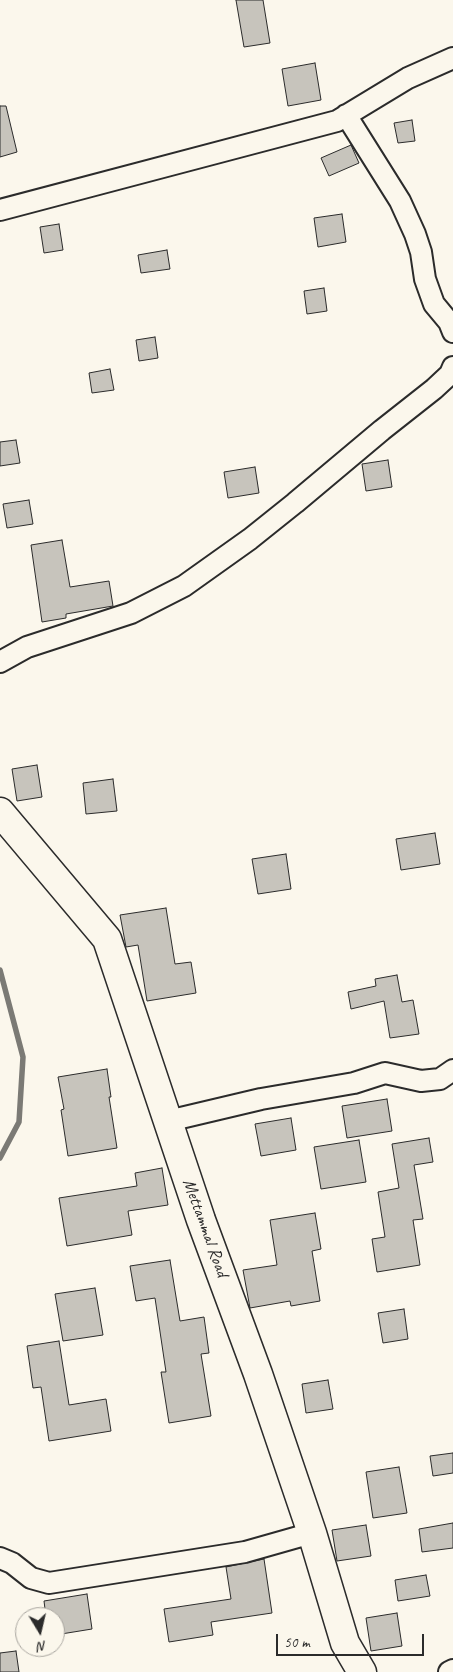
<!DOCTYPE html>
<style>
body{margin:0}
#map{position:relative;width:453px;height:1672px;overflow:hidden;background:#fbf7ec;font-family:Caveat,sans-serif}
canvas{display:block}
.north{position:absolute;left:15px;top:1607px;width:50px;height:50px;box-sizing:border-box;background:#fbf7ec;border:1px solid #a8a59f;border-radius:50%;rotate:171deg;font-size:14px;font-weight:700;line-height:20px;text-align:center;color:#2b2b2b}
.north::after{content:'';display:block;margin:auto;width:18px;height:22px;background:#2b2b2b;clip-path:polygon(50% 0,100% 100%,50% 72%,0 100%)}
.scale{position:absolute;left:276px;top:1634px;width:148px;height:22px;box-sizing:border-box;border:2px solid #2b2b2b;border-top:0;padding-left:6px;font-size:15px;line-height:18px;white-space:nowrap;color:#2b2b2b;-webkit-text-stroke:4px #fbf7ec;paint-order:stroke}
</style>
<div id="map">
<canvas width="453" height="1672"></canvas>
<div class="north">N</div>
<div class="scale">50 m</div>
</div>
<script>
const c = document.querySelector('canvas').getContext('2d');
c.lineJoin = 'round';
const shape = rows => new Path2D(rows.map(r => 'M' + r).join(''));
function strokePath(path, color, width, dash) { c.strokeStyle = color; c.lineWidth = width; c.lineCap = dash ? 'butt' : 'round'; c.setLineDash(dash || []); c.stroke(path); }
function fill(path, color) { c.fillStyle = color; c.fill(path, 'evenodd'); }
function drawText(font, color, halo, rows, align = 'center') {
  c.font = font + ' Caveat,sans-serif'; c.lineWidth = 4.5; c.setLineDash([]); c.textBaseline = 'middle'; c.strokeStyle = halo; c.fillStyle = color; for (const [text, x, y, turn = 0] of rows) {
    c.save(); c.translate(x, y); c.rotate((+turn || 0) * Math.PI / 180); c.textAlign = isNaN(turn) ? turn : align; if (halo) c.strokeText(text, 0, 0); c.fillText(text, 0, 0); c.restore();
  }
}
strokePath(shape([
 [0,970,23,1057,19,1122,0,1158]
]), '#7b7a75', 5.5);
const building = shape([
 [236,0,263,0,270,43,244,47,236,0],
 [315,63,321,100,288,106,282,69,315,63],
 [0,106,6,106,17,152,0,157,0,106],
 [412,120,415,141,398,143,394,123,412,120],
 [351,145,359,163,329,176,321,158,351,145],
 [342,214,346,242,318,247,314,218,342,214],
 [59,224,63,250,44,253,40,227,59,224],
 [167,250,170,269,141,273,138,255,167,250],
 [324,288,327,311,307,314,304,291,324,288],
 [155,337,158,358,139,361,136,340,155,337],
 [110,369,114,390,92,393,89,373,110,369],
 [16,440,20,463,0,466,0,442,16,440],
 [388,460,392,487,366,491,362,464,388,460],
 [255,467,259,493,228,498,224,472,255,467],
 [29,500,33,524,7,528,3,504,29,500],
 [62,540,70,587,109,581,113,606,66,614,66,618,42,622,31,545,62,540],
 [37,765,42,797,17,801,12,769,37,765],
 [113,779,117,811,86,814,83,783,113,779],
 [435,833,440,864,401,870,396,839,435,833],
 [286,854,291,889,258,894,252,859,286,854],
 [166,908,175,964,191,962,196,993,147,1001,138,945,126,947,120,915,166,908],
 [397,975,402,1002,413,1000,419,1034,390,1038,384,1001,351,1009,348,992,376,986,375,979,397,975],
 [107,1069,111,1097,109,1097,117,1148,68,1156,61,1110,64,1109,58,1077,107,1069],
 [387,1099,392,1131,347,1138,342,1106,387,1099],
 [291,1118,296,1150,261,1156,255,1124,291,1118],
 [429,1138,433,1162,414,1165,423,1219,413,1220,420,1265,377,1272,372,1239,385,1237,378,1192,399,1188,392,1144,429,1138],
 [359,1140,366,1182,321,1189,314,1147,359,1140],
 [162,1168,168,1205,128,1211,132,1235,67,1246,59,1198,137,1186,135,1173,162,1168],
 [315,1213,321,1249,312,1251,320,1301,291,1306,290,1301,250,1308,243,1270,277,1265,270,1220,315,1213],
 [170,1260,180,1321,204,1317,209,1353,201,1354,211,1416,169,1423,161,1372,166,1372,155,1298,136,1301,130,1266,170,1260],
 [95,1288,103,1335,63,1341,55,1294,95,1288],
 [404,1309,408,1339,383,1343,378,1313,404,1309],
 [59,1341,69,1405,106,1399,111,1431,49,1441,41,1387,33,1388,27,1346,59,1341],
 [328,1380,333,1409,306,1413,302,1384,328,1380],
 [453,1453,453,1473,433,1476,430,1456,453,1453],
 [399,1467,407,1513,373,1518,366,1472,399,1467],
 [453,1523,453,1548,422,1552,419,1529,453,1523],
 [366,1525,371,1556,337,1561,332,1530,366,1525],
 [264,1559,272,1613,211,1622,213,1635,169,1642,164,1609,231,1599,226,1567,264,1559],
 [426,1575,430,1596,398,1601,395,1580,426,1575],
 [87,1594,92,1629,55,1635,55,1617,46,1617,44,1601,87,1594],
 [397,1613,402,1646,371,1651,366,1618,397,1613],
 [16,1651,19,1672,0,1672,0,1653,16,1651]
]);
fill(building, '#c7c4bc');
strokePath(building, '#2b2b2b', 1);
const minor = shape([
 [346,115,400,201,415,234,421,252,425,279,434,304,449,322,453,332],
 [0,210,337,121,408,78,453,58],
 [0,662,27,647,131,613,184,586,250,539,295,503,382,430,434,389,450,374,453,367],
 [168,1121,261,1099,354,1083,385,1073,421,1081,440,1079,453,1070],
 [0,1558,12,1563,31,1578,49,1583,245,1552,312,1533],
 [449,1672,453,1670]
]);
const secondary = shape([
 [0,812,107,939,201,1220,258,1374,312,1533,345,1643,362,1672]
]);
strokePath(minor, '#2b2b2b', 24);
strokePath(secondary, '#2b2b2b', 31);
strokePath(minor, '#fbf7ec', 20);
strokePath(secondary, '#fbf7ec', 28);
drawText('18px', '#2b2b2b', '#fbf7ec', [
 ["Mettammal Road",205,1228,70]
]);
</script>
